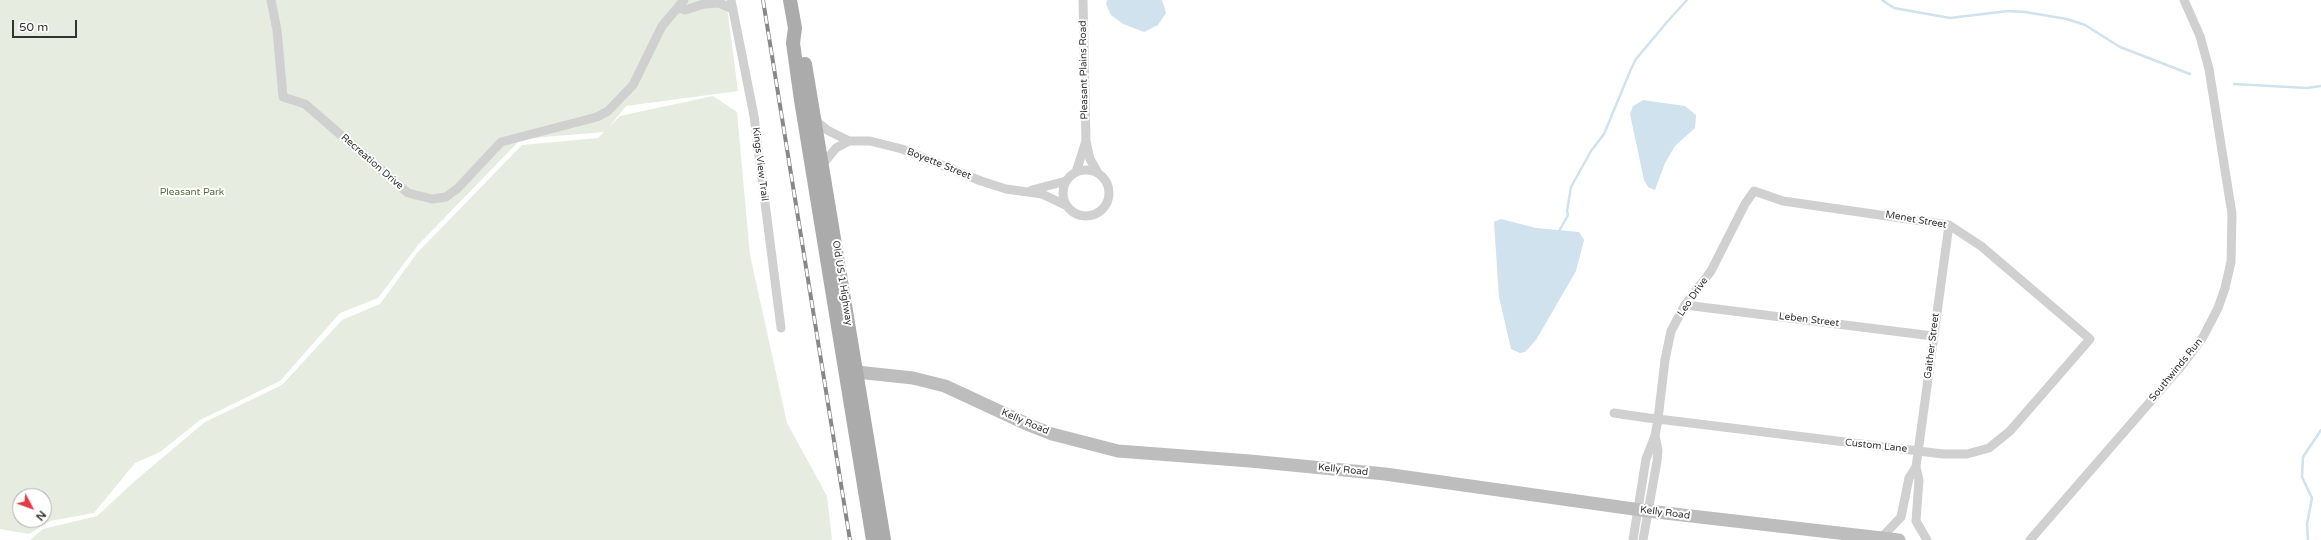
<!DOCTYPE html>
<style>
body{margin:0}
#map{position:relative;width:2321px;height:540px;overflow:hidden;background:#fff;font-family:"Varela Round",sans-serif}
canvas{display:block}
.north{position:absolute;left:12px;top:488px;width:40px;height:40px;box-sizing:border-box;background:#fff;border:1px solid #adadad;border-radius:50%;rotate:131deg;font-size:11px;font-weight:700;line-height:16px;text-align:center;color:#333}
.north::after{content:'';display:block;margin:auto;width:14px;height:18px;background:#e63946;clip-path:polygon(50% 0,100% 100%,50% 72%,0 100%)}
.scale{position:absolute;left:12px;top:20px;width:65px;height:18px;box-sizing:border-box;border:2px solid #333;border-top:0;padding-left:5px;font-size:12px;line-height:14px;white-space:nowrap;color:#333;-webkit-text-stroke:3px #fff;paint-order:stroke}
</style>
<div id="map">
<canvas width="2321" height="540"></canvas>
<div class="north">N</div>
<div class="scale">50 m</div>
</div>
<script>
const c = document.querySelector('canvas').getContext('2d');
c.lineJoin = 'round';
function fill(path, color) { c.fillStyle = color; c.fill(path, 'evenodd'); }
const shape = rows => new Path2D(rows.map(r => 'M' + r).join(''));
function strokePath(path, color, width, dash) { c.strokeStyle = color; c.lineWidth = width; c.lineCap = dash ? 'butt' : 'round'; c.setLineDash(dash || []); c.stroke(path); }
function drawText(font, color, halo, rows, align = 'center') {
  c.font = font + ' "Varela Round",sans-serif'; c.lineWidth = 4; c.setLineDash([]); c.textBaseline = 'middle'; c.strokeStyle = halo; c.fillStyle = color; for (const [text, x, y, turn = 0] of rows) {
    c.save(); c.translate(x, y); c.rotate((+turn || 0) * Math.PI / 180); c.textAlign = isNaN(turn) ? turn : align; if (halo) c.strokeText(text, 0, 0); c.fillText(text, 0, 0); c.restore();
  }
}
fill(shape([
 [0,0,726,0,738,91,626,106,609,127,620,116,713,96,737,112,750,255,787,423,827,496,832,540,30,540,43,529,97,516,136,480,205,422,282,385,342,320,380,304,417,253,522,145,598,138,604,132,521,139,418,245,378,298,340,313,280,381,200,420,160,452,135,463,94,513,50,521,29,534,0,529],
 [20,496,44,496,44,520,20,520]
]), '#e6ecdf');
fill(shape([
 [1107,0,1162,0,1166,13,1158,25,1144,32,1123,24,1111,15,1106,4],
 [1643,100,1685,106,1696,115,1695,128,1675,146,1665,163,1655,190,1648,187,1644,180,1630,114,1633,106],
 [1501,219,1536,228,1579,232,1584,240,1576,271,1536,340,1525,352,1520,353,1511,349,1499,297,1494,222]
]), '#cfe2ee');
strokePath(shape([
 [1882,0,1894,8,1950,18,2008,11,2025,12,2067,19,2085,25,2120,47,2190,74],
 [2234,84,2307,88,2321,86],
 [1558,233,1568,215,1567,211,1571,187,1591,151,1604,134,1631,69,1636,59,1667,22,1687,0],
 [2308,540,2307,524,2312,498,2302,477,2303,457,2321,430]
]), '#cfe2ee', 2.5);
strokePath(shape([
 [271,0,277,30,283,97,305,104,408,193,432,199,446,197,458,188,501,142,597,117,608,111,633,85,662,26,684,0],
 [731,0,754,116,781,328],
 [1083,0,1086,141,1090,159,1098,173],
 [678,8,685,10,704,4,719,3,733,9],
 [815,120,827,130,849,141,870,141,902,149,981,181,1006,189,1042,194,1065,205],
 [823,164,836,148,849,141],
 '1063 193a23 23 0 1 1 46 0a23 23 0 1 1-46 0Z',
 [1076,172,1086,141],
 [1032,190,1066,181],
 [1685,305,1933,336],
 [1614,413,1648,418,1658,419,1943,454,1967,454,1989,448,2010,431,2090,339,1981,246,1949,225,1783,201,1754,191,1745,204,1711,271,1685,305,1671,331,1665,360,1658,419,1655,436,1646,459,1633,540],
 [1882,537,1901,517,1909,478,1916,467],
 [1643,540,1657,461,1658,450,1655,436],
 [1927,540,1916,521,1919,480,1916,467,1949,225],
 [2030,540,2183,364,2203,337,2218,308,2225,288,2231,262,2232,214,2209,69,2200,36,2184,0]
]), '#d0d0d0', 9);
strokePath(shape([
 [847,371,913,378,945,386,1029,425,1052,434,1118,451,1250,461,1385,474,1648,511,1899,540]
]), '#bdbdbd', 13);
strokePath(shape([
 [790,0,795,28,793,43,801,100,873,540],
 [805,64,884,540]
]), '#ababab', 14);
const rail = shape([
 [763,0,850,540]
]);
strokePath(rail, '#888', 4);
strokePath(rail, '#fff', 2.5, [8]);
drawText('10px', '#333', '#fff', [
 ["Pleasant Plains Road",1084,70,-91],
 ["Recreation Drive",372,162,41],
 ["Kings View Trail",760,164,83],
 ["Boyette Street",939,164,22],
 ["Menet Street",1916,220,10],
 ["Old US 1 Highway",842,283,81],
 ["Leo Drive",1693,297,-55],
 ["Leben Street",1809,320,7],
 ["Gaither Street",1932,346,-83],
 ["Southwinds Run",2176,370,-51],
 ["Kelly Road",1025,422,23],
 ["Custom Lane",1876,446,6],
 ["Kelly Road",1343,470,6],
 ["Kelly Road",1665,513,7]
]);
drawText('10px', '#56703f', '#fff', [
 ["Pleasant Park",192,192]
]);
</script>
